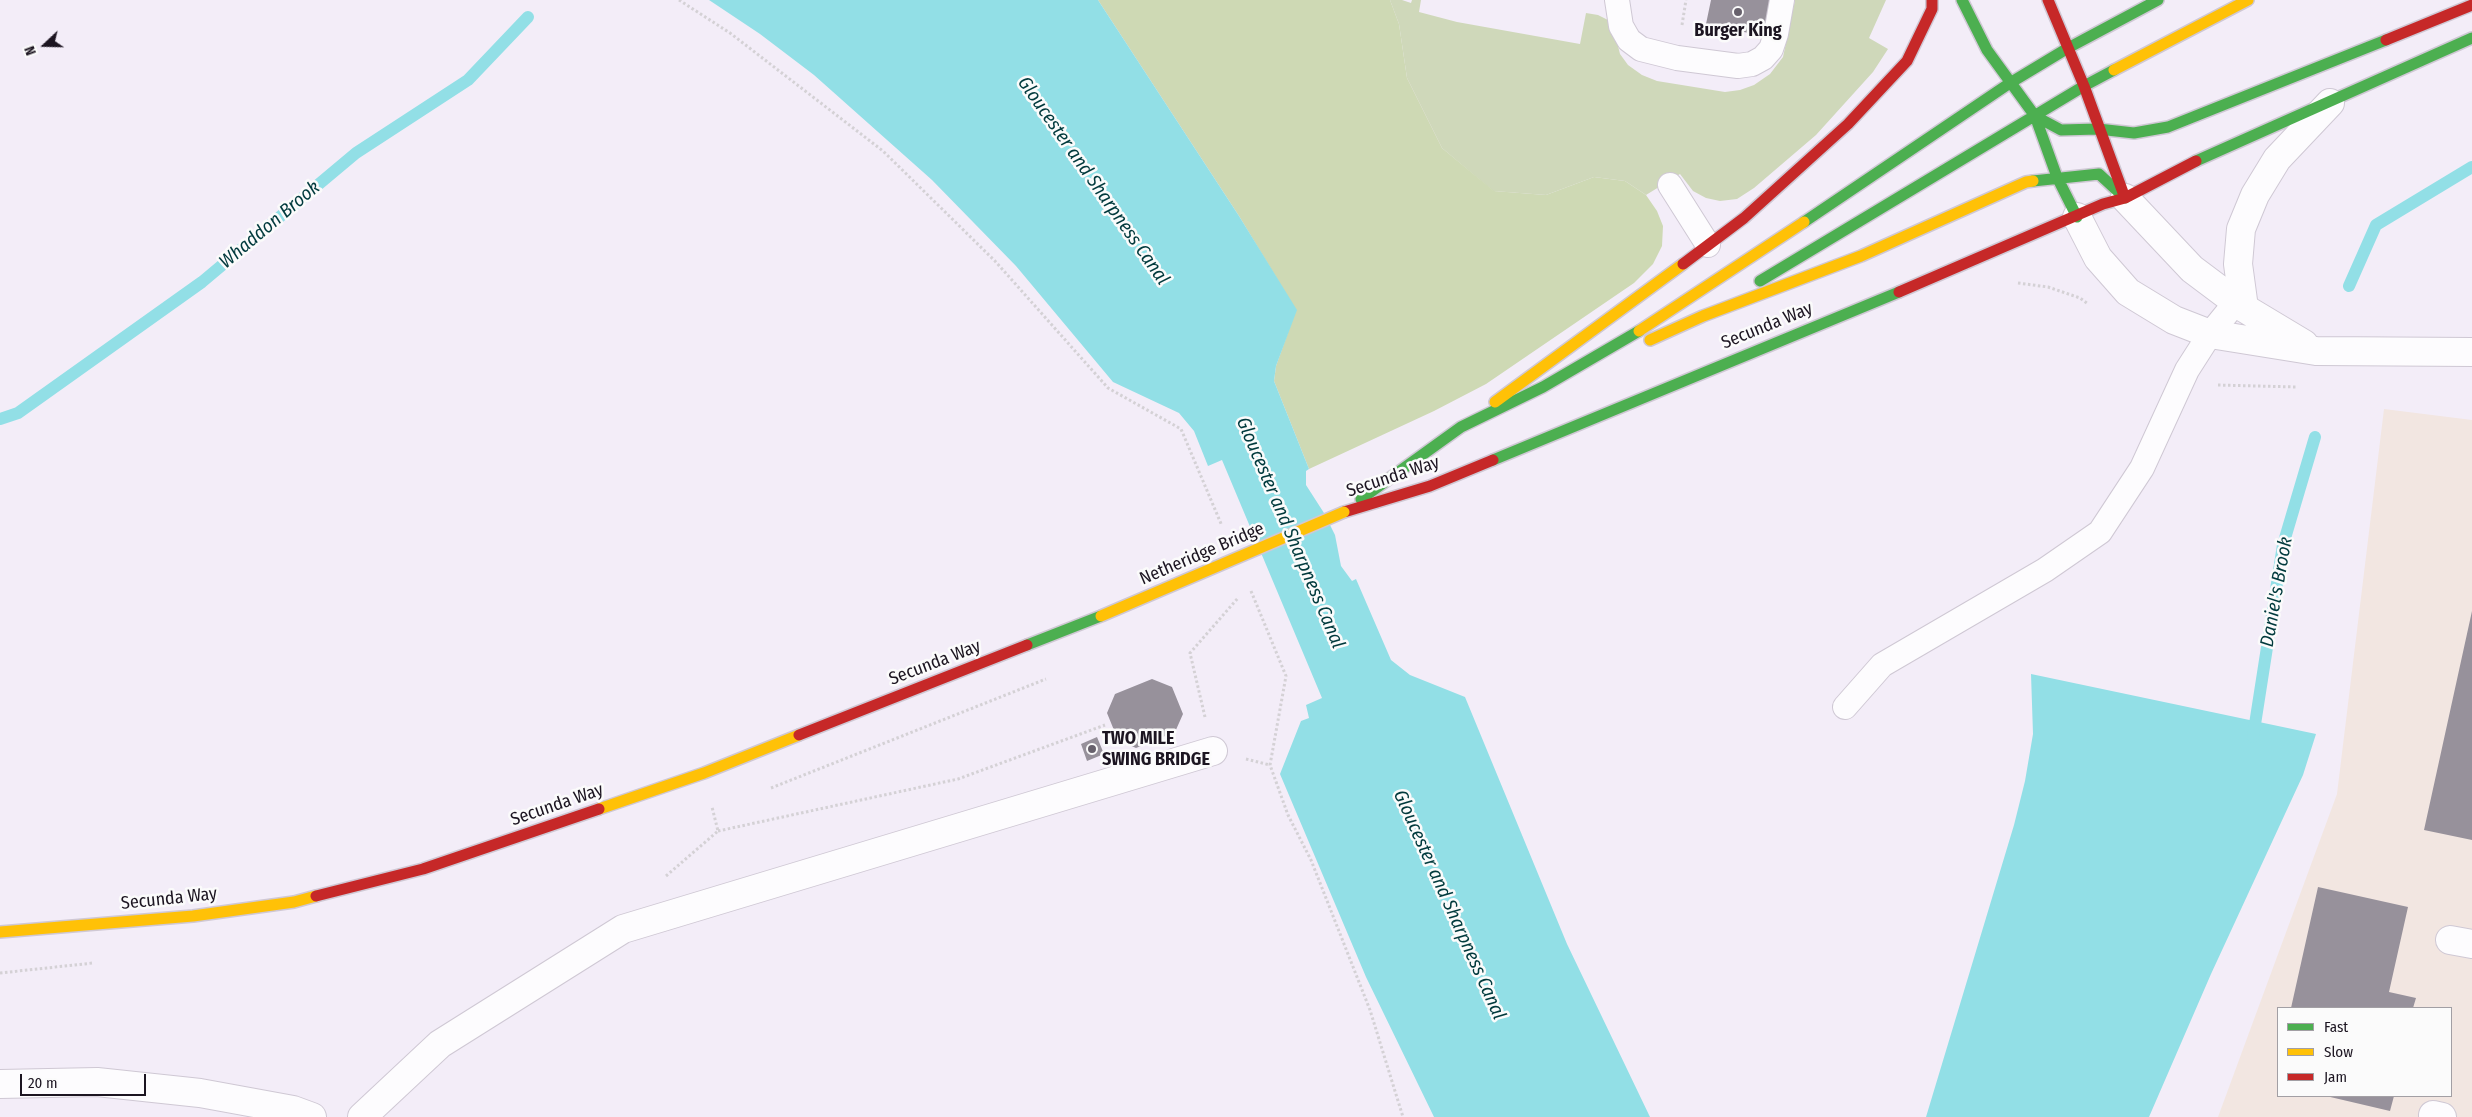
<!DOCTYPE html>
<style>
body{margin:0}
#map{position:relative;width:2472px;height:1117px;overflow:hidden;background:#f3edf8;font-family:"Fira Sans Condensed",sans-serif}
canvas{display:block}
.legend{position:absolute;left:2277px;top:1007px;width:175px;height:90px;box-sizing:border-box;background:#fbfbfb;border:1px solid #a29fa4;margin:0;padding:6px 9px;list-style:none;font-size:15px;color:#1c1521}
.legend li{display:flex;align-items:center;gap:10px;height:25px}
.legend b{width:25px;border:1px solid #a29fa4}
.north{position:absolute;left:20px;top:20px;width:50px;height:50px;-webkit-text-stroke:4px #fbfbfb;paint-order:stroke;rotate:249deg;font-size:14px;font-weight:700;line-height:20px;text-align:center;color:#1c1521}
.north::after{content:'';display:block;margin:auto;width:18px;height:22px;background:#1c1521;clip-path:polygon(50% 0,100% 100%,50% 72%,0 100%)}
.scale{position:absolute;left:20px;top:1074px;width:126px;height:22px;box-sizing:border-box;border:2px solid #1c1521;border-top:0;padding-left:6px;font-size:15px;line-height:18px;white-space:nowrap;color:#1c1521;-webkit-text-stroke:4px #fbfbfb;paint-order:stroke}
</style>
<div id="map">
<canvas width="2472" height="1117"></canvas>
<ul class="legend">
<li><b style="height:6px;background:#4caf50"></b>Fast</li>
<li><b style="height:6px;background:#ffc107"></b>Slow</li>
<li><b style="height:6px;background:#c62828"></b>Jam</li>
</ul>
<div class="north">N</div>
<div class="scale">20 m</div>
</div>
<script>
const c = document.querySelector('canvas').getContext('2d');
c.lineJoin = 'round';
function fill(path, color) { c.fillStyle = color; c.fill(path, 'evenodd'); }
const shape = rows => new Path2D(rows.map(r => 'M' + r).join(''));
function strokePath(path, color, width, dash) { c.strokeStyle = color; c.lineWidth = width; c.lineCap = dash ? 'butt' : 'round'; c.setLineDash(dash || []); c.stroke(path); }
function drawText(font, color, halo, rows, align = 'center') {
  c.font = font + ' "Fira Sans Condensed",sans-serif'; c.lineWidth = 5; c.setLineDash([]); c.textBaseline = 'middle'; c.strokeStyle = halo; c.fillStyle = color; for (const [text, x, y, turn = 0] of rows) {
    c.save(); c.translate(x, y); c.rotate((+turn || 0) * Math.PI / 180); c.textAlign = isNaN(turn) ? turn : align; if (halo) c.strokeText(text, 0, 0); c.fillText(text, 0, 0); c.restore();
  }
}
fill(shape([
 [2384,409,2472,420,2472,1117,2218,1117,2337,794],
 [2278,1008,2451,1008,2451,1096,2278,1096]
]), '#f2e6e1');
fill(shape([
 [1390,0,1402,0,1411,3,1412,0,1421,0,1419,12,1457,22,1580,44,1586,13,1598,15,1608,20,1614,30,1620,54,1628,65,1642,75,1657,81,1725,92,1740,90,1754,85,1770,74,1783,57,1795,0,1886,0,1869,38,1888,49,1873,72,1816,135,1754,188,1737,199,1720,201,1706,198,1693,191,1680,174,1646,195,1625,181,1594,177,1546,195,1493,191,1442,148,1407,78,1399,24]
]), '#cfd8ba');
fill(shape([
 [1098,0,1390,0,1399,24,1407,78,1442,148,1494,191,1546,195,1594,177,1625,181,1646,195,1657,211,1663,226,1662,246,1653,264,1634,283,1486,384,1434,411,1309,469,1274,381,1276,366,1296,310,1239,216]
]), '#ced9b4');
fill(shape([
 [709,0,1098,0,1239,216,1297,310,1276,366,1274,381,1309,469,1306,471,1306,485,1324,513,1335,535,1341,566,1352,581,1356,579,1391,660,1410,675,1465,697,1567,944,1650,1117,1434,1117,1366,977,1280,774,1301,721,1309,718,1306,705,1322,698,1222,460,1208,466,1194,431,1179,413,1113,382,1016,266,932,180,814,75,760,34],
 [2031,674,2316,734,2303,775,2211,974,2149,1117,1926,1117,2014,825,2025,781,2033,734]
]), '#92dfe6');
strokePath(shape([
 [2349,286,2376,225,2472,167],
 [0,419,18,413,202,282,356,153,468,80,528,17],
 [2253,737,2283,545,2315,437]
]), '#92dfe6', 12);
fill(shape([
 [1711,0,1770,0,1763,36,1706,24],
 [2472,611,2472,840,2424,830],
 [1152,679,1172,687,1183,714,1175,732,1136,748,1118,740,1107,713,1115,694],
 [1097,737,1104,754,1087,761,1081,744],
 [2318,887,2408,907,2389,992,2416,998,2413,1008,2291,1008],
 [2326,1096,2394,1096,2390,1111]
]), '#97919b');
const lane = shape([
 [1617,0,1621,26,1629,40,1641,49,1677,58,1738,66,1752,64,1763,58,1771,49,1776,34,1782,0],
 [1670,185,1708,245],
 [1845,707,1882,665,2045,570,2100,532,2142,468,2187,370,2210,334,2236,302]
]);
const street = shape([
 [2125,198,2192,269,2244,308,2304,344],
 [2077,217,2098,258,2128,292,2174,320,2210,334,2316,351,2472,352],
 [2244,308,2238,264,2241,229,2255,195,2277,159,2330,103],
 [2450,940,2472,944],
 [0,1084,97,1082,200,1093,293,1110,312,1117],
 [2433,1115,2442,1117],
 [362,1117,440,1044,623,929,1213,751]
]);
const fast = shape([
 [1962,0,1987,50,2035,116,2057,177,2077,217],
 [2035,116,2061,130,2098,129,2134,133,2168,127,2386,40],
 [2196,161,2472,38],
 [2033,181,2099,174,2125,198],
 [1804,222,2010,83,2068,48,2158,0],
 [1760,281,2084,86,2114,70],
 [1493,460,1899,292],
 [1361,499,1461,427,1543,387,1639,331],
 [1027,645,1101,616]
]);
const slow = shape([
 [2114,70,2248,0],
 [1639,331,1804,222],
 [1650,340,1703,316,1861,256,2026,182,2033,181],
 [1495,402,1683,264],
 [599,809,704,773,799,735],
 [0,932,193,916,294,902,316,896]
]);
const jam = shape([
 [2048,0,2084,86,2125,198],
 [2386,40,2472,5],
 [1683,264,1744,218,1848,124,1907,61,1932,9,1932,0],
 [1899,292,2103,204,2125,198,2196,161],
 [1344,512,1430,486,1493,460],
 [799,735,1027,645],
 [316,896,423,869,599,809]
]);
strokePath(lane, '#cfc8d4', 26);
strokePath(street, '#cfc8d4', 30);
strokePath(fast, '#cfc8d4', 14);
strokePath(slow, '#cfc8d4', 14);
strokePath(jam, '#cfc8d4', 14);
strokePath(shape([
 [679,0,730,33,883,151,995,261,1108,388,1181,429,1222,526],
 [1682,25,1686,0],
 [2018,283,2048,287,2080,298,2088,304],
 [2218,385,2296,387],
 [1251,591,1286,676,1270,765,1288,815,1311,860,1370,1010,1403,1117],
 [1205,717,1190,653,1238,598],
 [1246,759,1270,765],
 [771,788,1046,679],
 [718,831,958,779,1105,725],
 [666,876,718,831,712,807],
 [0,973,93,963]
]), '#d4d1d5', 3, [2.5, 2.5]);
strokePath(lane, '#fdfcfe', 24);
strokePath(street, '#fdfcfe', 28);
strokePath(fast, '#4caf50', 11);
strokePath(slow, '#ffc107', 11);
strokePath(jam, '#c62828', 11);
const slowBridge = shape([
 [1101,616,1344,512]
]);
strokePath(slowBridge, '#cfc8d4', 14, []);
strokePath(slowBridge, '#ffc107', 11);
for (const [x, y, r, color] of [
 [1738,12,5,"#67616c"],
 [1092,749,5,"#67616c"]
]) { const dot = new Path2D(); dot.arc(x, y, r, 0, 2 * Math.PI); c.fillStyle = color; c.fill(dot); strokePath(dot, '#fbfbfb', 2); }
drawText('bold 18px', '#1c1521', '#fbfbfb', [
 ["Burger King",1738,31],
 ["TWO MILE",1102,739,"left"],
 ["SWING BRIDGE",1102,760,"left"]
]);
drawText('18px', '#1c1521', '#fbfbfb', [
 ["Secunda Way",1767,326,-22],
 ["Secunda Way",1393,477,-18],
 ["Netheridge Bridge",1202,554,-23],
 ["Secunda Way",935,663,-21],
 ["Secunda Way",557,805,-19],
 ["Secunda Way",169,899,-6]
]);
drawText('italic 19px', '#013a3d', '#fbfbfb', [
 ["Gloucester and Sharpness Canal",1093,181,55],
 ["Whaddon Brook",270,225,-40],
 ["Gloucester and Sharpness Canal",1290,533,67],
 ["Daniel's Brook",2277,592,-80],
 ["Gloucester and Sharpness Canal",1449,905,66]
]);
</script>
